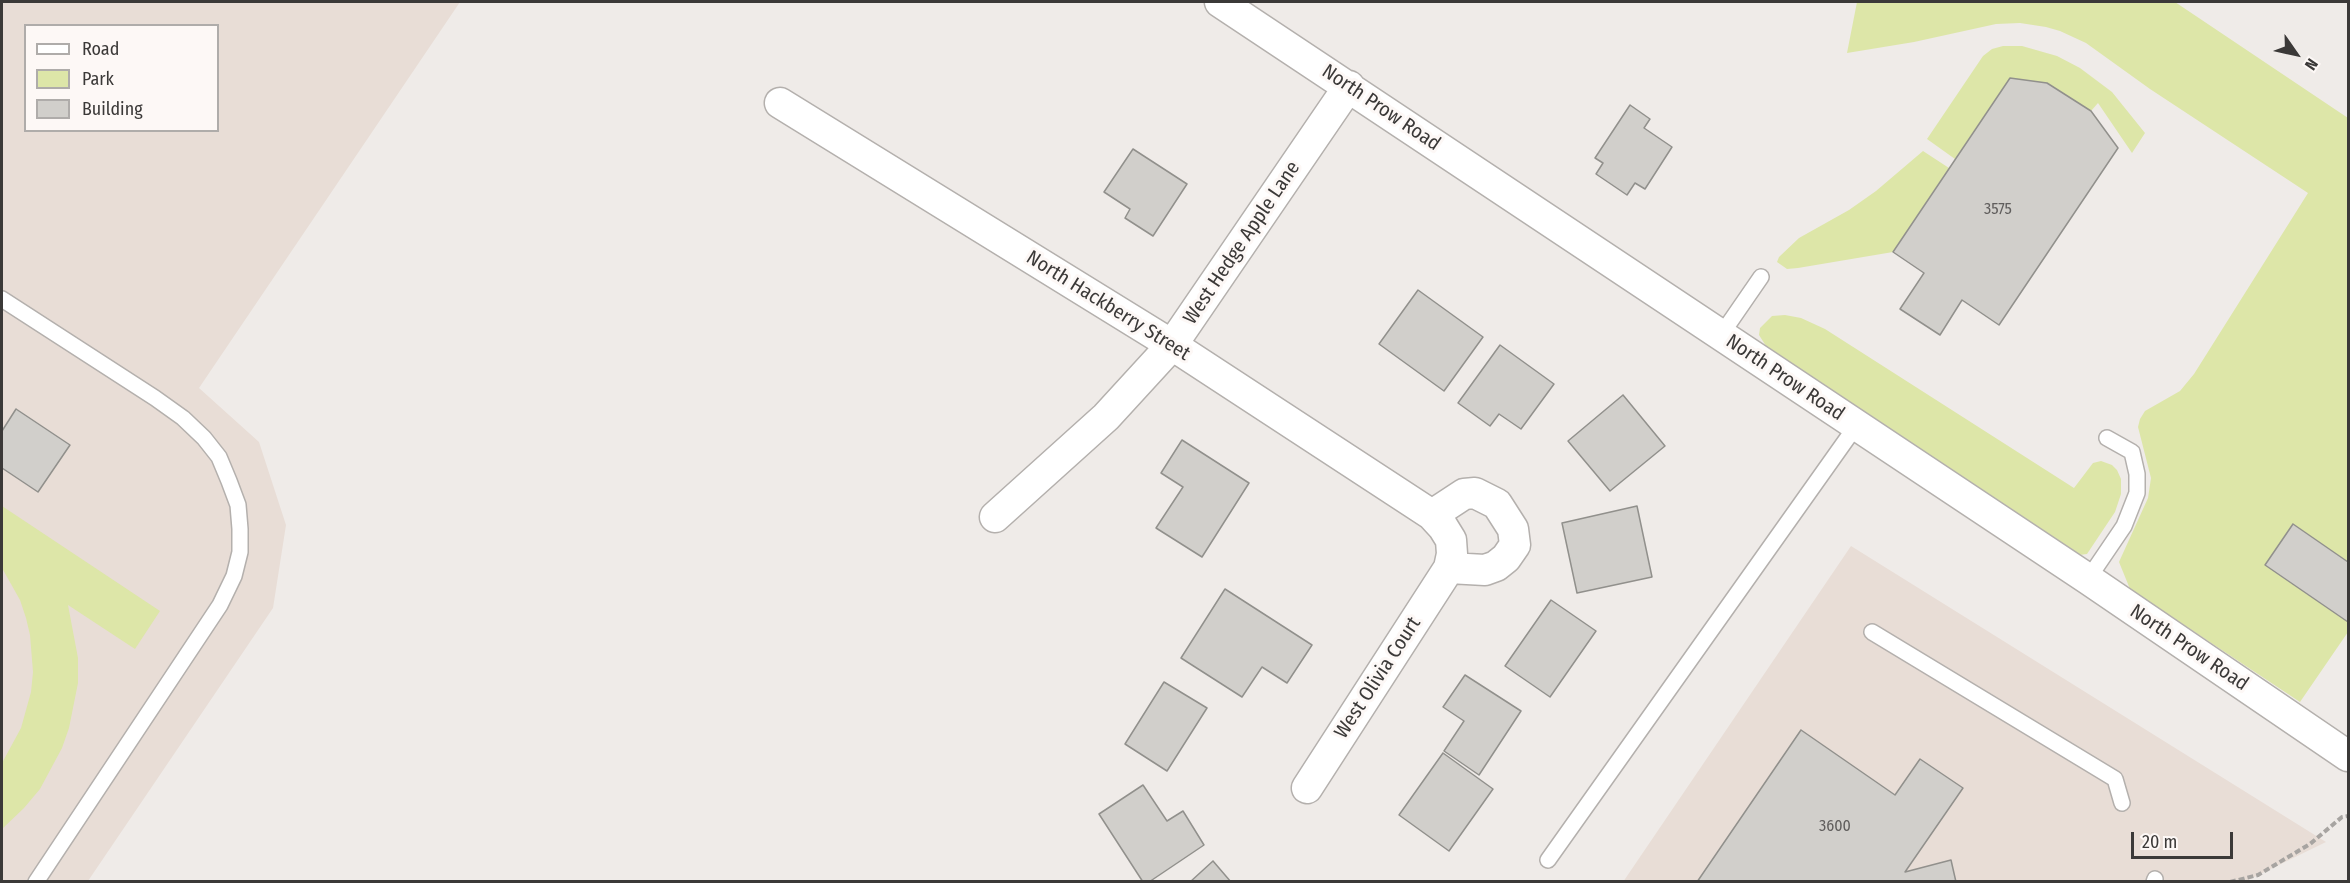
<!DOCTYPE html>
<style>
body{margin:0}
#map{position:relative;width:2350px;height:883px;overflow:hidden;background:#efebe8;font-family:"Fira Sans Condensed",sans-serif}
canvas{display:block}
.frame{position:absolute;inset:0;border:3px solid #3b3938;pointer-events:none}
.legend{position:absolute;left:24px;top:24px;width:195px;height:108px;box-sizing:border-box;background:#fdf8f6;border:2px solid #afacaa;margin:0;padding:8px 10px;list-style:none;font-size:18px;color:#3b3938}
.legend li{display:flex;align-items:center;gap:12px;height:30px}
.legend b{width:30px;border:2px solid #afacaa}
.north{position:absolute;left:2266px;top:24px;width:60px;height:60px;-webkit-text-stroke:4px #fdf8f6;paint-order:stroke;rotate:124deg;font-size:16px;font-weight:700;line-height:24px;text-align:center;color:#3b3938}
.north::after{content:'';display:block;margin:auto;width:21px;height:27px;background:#3b3938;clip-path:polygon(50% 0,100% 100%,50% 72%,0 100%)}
.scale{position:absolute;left:2131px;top:832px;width:102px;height:27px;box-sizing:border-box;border:3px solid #3b3938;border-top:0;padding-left:8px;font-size:18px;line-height:21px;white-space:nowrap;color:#3b3938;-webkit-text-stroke:4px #fdf8f6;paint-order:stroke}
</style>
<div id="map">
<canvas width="2350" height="883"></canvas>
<div class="frame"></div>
<ul class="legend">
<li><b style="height:8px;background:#fff"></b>Road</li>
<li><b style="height:16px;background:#dde6a8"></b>Park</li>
<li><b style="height:16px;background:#d1cfcb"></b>Building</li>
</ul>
<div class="north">N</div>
<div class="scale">20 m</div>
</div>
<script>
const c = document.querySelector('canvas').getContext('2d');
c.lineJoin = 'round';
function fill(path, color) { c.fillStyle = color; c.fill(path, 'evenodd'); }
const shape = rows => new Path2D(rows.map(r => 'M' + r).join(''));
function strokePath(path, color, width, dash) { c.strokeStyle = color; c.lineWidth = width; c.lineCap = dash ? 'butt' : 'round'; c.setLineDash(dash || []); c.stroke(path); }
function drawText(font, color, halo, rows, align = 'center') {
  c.font = font + ' "Fira Sans Condensed",sans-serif'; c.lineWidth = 6; c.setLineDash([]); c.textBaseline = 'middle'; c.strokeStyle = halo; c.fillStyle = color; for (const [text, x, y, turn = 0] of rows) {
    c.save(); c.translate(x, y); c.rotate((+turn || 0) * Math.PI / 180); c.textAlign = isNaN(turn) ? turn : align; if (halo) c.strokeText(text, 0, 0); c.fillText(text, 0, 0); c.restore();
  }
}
fill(shape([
 [2,2,460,2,199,388,259,442,286,525,273,608,88,881,2,882],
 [26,26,218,26,218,130,26,130],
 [1851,546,2326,842,2246,881,1623,882]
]), '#e8ddd6');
fill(shape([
 [1857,2,2175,2,2348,118,2348,562,2293,524,2265,565,2348,622,2348,632,2300,702,2130,589,2119,562,2148,498,2151,478,2138,427,2140,419,2145,411,2180,391,2194,374,2308,193,2150,89,2086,43,2060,31,2046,27,2020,23,1996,24,1914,42,1847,53],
 [2003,46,2022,46,2057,56,2080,68,2112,92,2145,133,2132,153,2098,103,2091,111,2047,83,2010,78,1955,159,1927,139,1983,56,1992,49],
 [1923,151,1949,168,1893,252,1798,268,1787,269,1777,262,1779,257,1799,238,1849,210,1876,191],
 [1785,315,1801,318,1825,329,2074,488,2093,463,2101,461,2112,465,2117,470,2121,479,2121,494,2115,512,2087,554,2079,555,1766,346,1759,335,1760,328,1772,316],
 [2,506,160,611,135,649,68,605,78,658,78,683,69,728,62,748,40,789,24,808,2,829,2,763,21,728,31,692,33,672,30,635,26,618,20,600,2,568]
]), '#dde6a8');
const building = shape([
 [2010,78,2047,83,2091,111,2118,148,1999,325,1962,300,1940,335,1900,309,1924,273,1893,252,2010,78],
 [1630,105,1650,119,1644,128,1672,147,1645,189,1635,183,1627,195,1596,174,1603,163,1595,158,1630,105],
 [1133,149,1187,184,1153,236,1125,218,1130,209,1104,192,1133,149],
 [1418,290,1483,337,1444,391,1379,344,1418,290],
 [1500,345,1554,384,1521,429,1499,414,1490,426,1458,403,1500,345],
 [1623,395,1665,446,1610,491,1568,441,1623,395],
 [16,409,70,445,38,492,2,468,2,431,16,409],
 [1182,440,1249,483,1202,557,1156,528,1183,487,1161,473,1182,440],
 [1637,506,1652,577,1577,593,1562,523,1637,506],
 [2293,524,2348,562,2348,622,2265,565,2293,524],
 [1225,589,1312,645,1287,683,1262,667,1242,697,1181,658,1225,589],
 [1551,600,1596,631,1550,697,1505,666,1551,600],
 [1465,675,1521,711,1479,775,1444,751,1464,721,1443,707,1465,675],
 [1164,682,1207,708,1167,771,1125,744,1164,682],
 [1801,730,1895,795,1920,759,1963,788,1905,872,1951,860,1956,882,1697,882,1801,730],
 [1443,753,1493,789,1449,851,1399,815,1443,753],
 [1143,785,1167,821,1183,811,1204,845,1149,882,1143,882,1099,814,1143,785],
 [1213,861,1231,882,1190,882,1213,861]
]);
fill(building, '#d1cfcb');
strokePath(building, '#91908c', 1.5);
const lane = shape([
 [2,299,155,398,183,418,204,438,219,457,229,481,238,505,240,529,240,552,234,576,220,605,36,882],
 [1721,335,1761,277],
 [2088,579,2124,526,2137,493,2137,474,2132,452,2107,438],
 [1872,632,2115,779,2122,803],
 [1548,860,1856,426],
 [2154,882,2155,879]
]);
const street = shape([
 [1220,2,2088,579,2348,756],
 [780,103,1172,345,1432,515,1443,527,1451,540,1452,554,1449,568,1307,788],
 [1432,515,1464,494,1475,493,1497,504,1513,529,1515,545,1506,558,1496,566,1485,570,1449,568],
 [995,517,1106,417,1172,345,1349,86]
]);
strokePath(lane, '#b4b0ad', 18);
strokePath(street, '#b4b0ad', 33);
strokePath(shape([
 [2230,882,2258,875,2310,844,2342,817,2348,816]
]), '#a7a4a1', 4, [6, 3]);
strokePath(lane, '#fff', 15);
strokePath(street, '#fff', 30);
drawText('16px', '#605e5d', null, [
 ["3575",1998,210],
 ["3600",1835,827]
]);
drawText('20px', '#3b3938', '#fdf8f6', [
 ["North Prow Road",1381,108,34],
 ["West Hedge Apple Lane",1242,243,-56],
 ["North Hackberry Street",1108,306,32],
 ["North Prow Road",1785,378,34],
 ["North Prow Road",2189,648,34],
 ["West Olivia Court",1378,678,-57]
]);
</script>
